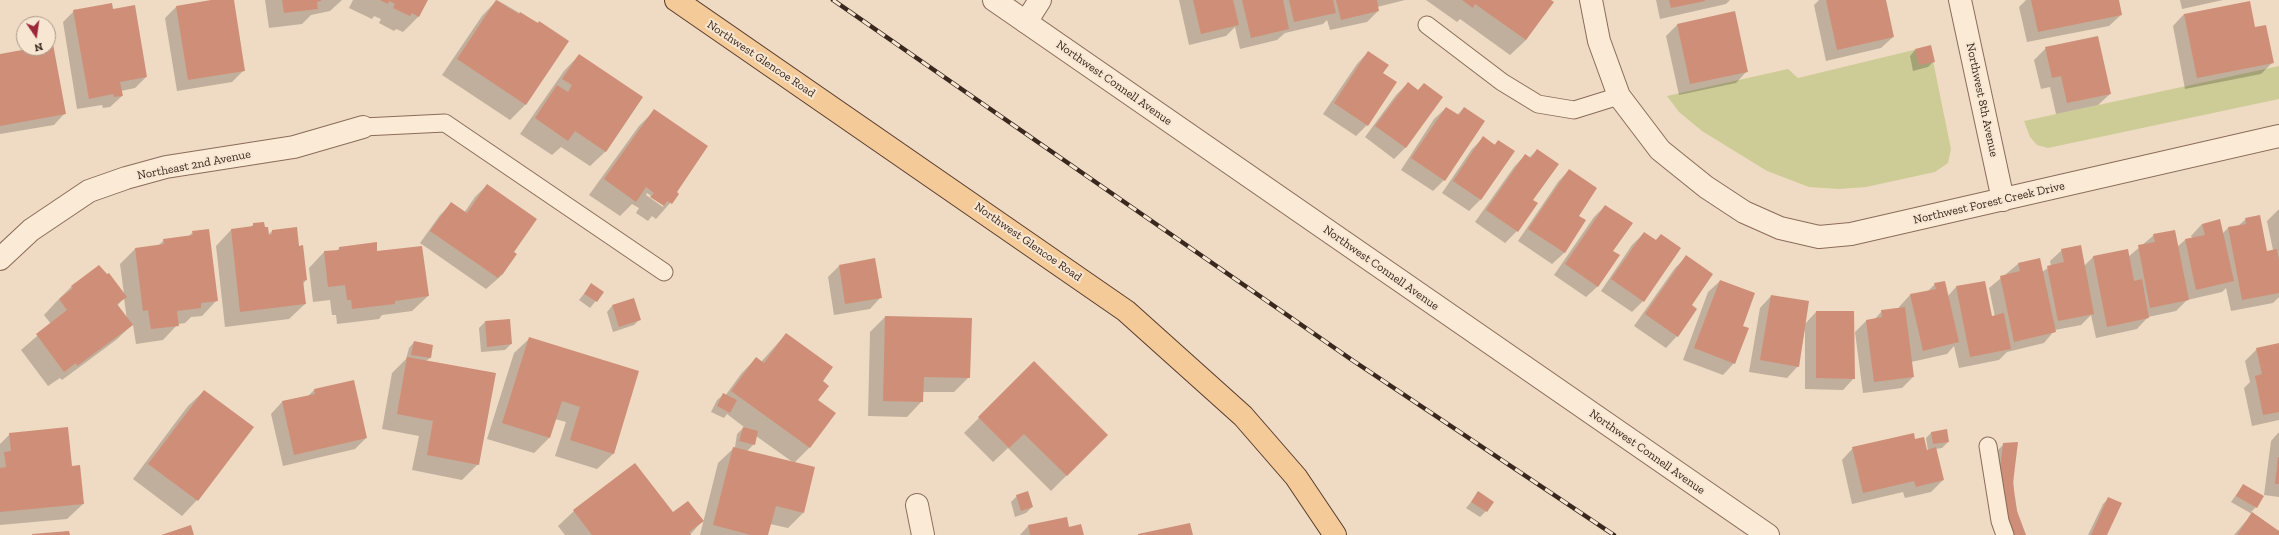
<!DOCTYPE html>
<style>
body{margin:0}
#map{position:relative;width:2279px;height:535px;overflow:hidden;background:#efdbc3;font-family:"Zilla Slab",serif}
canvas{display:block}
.north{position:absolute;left:16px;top:16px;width:40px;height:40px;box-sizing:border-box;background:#f7e7d2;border:1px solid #ab9a8a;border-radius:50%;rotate:167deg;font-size:11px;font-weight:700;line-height:16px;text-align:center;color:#3a271d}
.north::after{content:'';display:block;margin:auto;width:14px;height:18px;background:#9b273a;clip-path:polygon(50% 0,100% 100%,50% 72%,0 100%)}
</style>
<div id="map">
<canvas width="2279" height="535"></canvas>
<div class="north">N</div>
</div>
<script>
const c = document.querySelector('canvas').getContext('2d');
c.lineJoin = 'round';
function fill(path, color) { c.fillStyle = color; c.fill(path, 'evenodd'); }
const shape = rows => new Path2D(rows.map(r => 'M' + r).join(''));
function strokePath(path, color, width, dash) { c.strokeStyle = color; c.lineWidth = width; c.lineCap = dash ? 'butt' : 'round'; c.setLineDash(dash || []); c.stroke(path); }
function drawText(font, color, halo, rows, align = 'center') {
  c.font = font + ' "Zilla Slab",serif'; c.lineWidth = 4; c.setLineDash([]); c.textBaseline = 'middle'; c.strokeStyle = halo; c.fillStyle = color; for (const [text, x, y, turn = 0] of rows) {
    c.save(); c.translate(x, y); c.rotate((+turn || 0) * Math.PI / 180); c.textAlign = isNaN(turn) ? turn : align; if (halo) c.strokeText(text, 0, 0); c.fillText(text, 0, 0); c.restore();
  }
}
fill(shape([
 [1930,46,1951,149,1948,163,1935,172,1866,187,1839,189,1809,187,1767,171,1702,131,1679,112,1667,96,1788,69,1798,78],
 [2279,66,2279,99,2048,148,2037,145,2030,137,2024,121]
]), '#cecc96');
fill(shape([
 [217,0,233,0,244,70,232,82,177,91,165,18,176,7],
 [265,0,342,0,330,11,311,15,302,24,269,28],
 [353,0,427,0,419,16,403,32,396,29,394,31,379,23,381,19,374,16,372,19,349,8],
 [497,0,568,41,525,105,510,120,442,75,482,16],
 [1179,0,1405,0,1377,7,1378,11,1367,22,1330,30,1327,20,1323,24,1285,33,1277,40,1240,49,1235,27,1226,36,1189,45],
 [1426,0,1549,0,1526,40,1510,55,1460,19,1457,22],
 [1656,0,1730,0,1726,4,1660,19],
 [1819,0,1885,0,1893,37,1881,48,1826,61,1814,5],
 [2026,0,2118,0,2121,15,2109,26,2027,42,2019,7],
 [2180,0,2223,0,2182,9],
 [112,10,146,77,135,88,121,91,122,96,110,107,103,108,102,105,77,109,63,22,74,11],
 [1734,12,1747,71,1736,83,1679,95,1666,36,1677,25],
 [2184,14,2254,28,2273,62,2261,74,2185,89,2173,26],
 [48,46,65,113,54,125,0,134,0,55,48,48],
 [2046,48,2110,94,2098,105,2056,114,2050,87,2041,89,2034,60],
 [1915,50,1934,61,1928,67,1913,71,1910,56],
 [1368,52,1382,73,1367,125,1356,136,1323,114,1357,64],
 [579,55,606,151,590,166,561,147,552,155,520,134,564,71],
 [1408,83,1418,91,1442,97,1405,148,1394,159,1365,137,1396,95],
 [1446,108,1457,115,1464,108,1444,180,1433,191,1401,170,1434,119],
 [654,111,675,192,678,194,656,219,652,216,648,221,636,213,639,208,632,204,620,216,589,195,639,126],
 [647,193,664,205,663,207,646,195],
 [1483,138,1494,145,1498,141,1513,151,1480,200,1469,211,1442,193,1472,149],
 [1537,150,1532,200,1536,203,1517,231,1505,243,1475,222,1514,167,1525,155,1529,158],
 [1569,170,1577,216,1585,221,1564,253,1552,264,1518,241,1558,182],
 [487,185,513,253,516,254,502,275,486,289,420,243,440,215,451,204,464,213,475,197],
 [1605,206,1612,251,1598,286,1586,297,1554,275,1594,217],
 [2279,209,2279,297,2273,303,2231,311,2226,288,2222,292,2187,300,2176,311,2148,317,2137,329,2096,338,2091,315,2081,325,2055,330,2044,343,2007,352,1999,360,1959,368,1954,346,1947,354,1911,362,1913,377,1902,388,1863,393,1855,332,1866,321,1874,320,1882,311,1900,309,1899,307,1910,295,1927,292,1935,284,1948,296,1956,287,1991,317,1995,317,1989,288,2018,264,2039,259,2042,272,2051,266,2050,261,2062,250,2084,266,2093,257,2128,257,2154,235,2177,247,2185,240,2192,238,2191,236,2202,224,2222,234,2228,228,2238,226,2246,219,2266,252,2273,250,2267,221],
 [254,224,268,235,272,231,296,228,298,247,306,280,303,284,305,304,289,319,225,327,216,246,231,230,250,228],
 [193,232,217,300,202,316,191,317,185,323,178,324,163,340,136,344,133,325,132,325,116,340,62,380,60,378,48,386,21,350,51,324,44,315,56,302,71,287,99,266,124,294,120,264,135,249,158,246,164,240,188,237],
 [124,298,127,320,117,306],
 [1644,233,1655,241,1661,235,1643,301,1632,312,1601,291,1632,245],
 [340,248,376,252,428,296,412,311,382,315,379,319,337,324,336,315,332,315,330,300,313,302,309,268,324,252,336,251],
 [1686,257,1691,305,1677,336,1666,348,1634,326,1675,268],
 [839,266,881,297,870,309,834,315,828,277],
 [1720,281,1741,327,1734,363,1723,375,1683,360,1708,292],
 [591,285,603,292,590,308,579,300],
 [1771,296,1804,325,1816,312,1854,378,1843,390,1805,389,1805,328,1798,366,1787,378,1749,372,1760,308],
 [612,306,640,319,634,325,613,332,607,312],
 [885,317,969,377,954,392,922,392,922,401,907,417,868,416,870,332],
 [485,322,511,344,505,350,481,352,479,328],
 [786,334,821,382,817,401,834,413,809,448,794,463,756,436,754,444,747,451,803,513,788,528,770,524,767,535,700,535,718,463,735,447,737,434,744,427,727,414,724,418,711,412,717,400,723,395,725,396,741,374,756,358,761,362],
 [530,338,638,372,613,454,597,469,555,456,566,422,555,419,549,438,534,453,487,439,514,353],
 [414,342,432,346,430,358,426,361,478,464,462,480,412,470,419,436,382,429,392,373,406,359,409,348],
 [2279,344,2279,420,2252,426,2244,388,2250,382,2245,361,2257,349],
 [1034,362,1107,435,1051,491,1008,448,993,462,964,433],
 [353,381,366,438,355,449,283,466,271,414,282,402,308,396,314,390],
 [204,391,197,500,182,516,133,479,188,406],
 [1932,432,1948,442,1942,448,1935,449,1943,480,1931,492,1905,498,1903,492,1852,504,1842,460,1853,448,1915,440,1926,451,1928,451,1926,438],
 [2279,432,2279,497,2264,495,2271,441],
 [10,434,71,467,83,504,67,519,0,525,0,444],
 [2017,443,2013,470,2014,497,2020,524,2026,535,1999,535,1992,507,1990,468,1992,456,2004,444],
 [2243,485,2256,507,2251,512,2279,532,2279,535,2234,535,2252,514,2231,502],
 [1479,493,1486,511,1480,517,1466,508],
 [1017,496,1032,507,1026,513,1015,517,1011,502],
 [2109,498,2106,535,2088,535,2103,504],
 [574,511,673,514,702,521,690,535,565,535,558,526],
 [1066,518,1068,528,1083,535,1020,535,1028,526]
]), '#0003');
fill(shape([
 [211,0,234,0,245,71,188,80,176,6],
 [282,0,321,0,321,1,317,2,318,9,284,13],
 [380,0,428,0,419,17,412,13,410,16,393,8,395,4,389,1,388,4],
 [496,0,519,14,520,12,538,23,539,21,569,41,526,105,457,59],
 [1193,0,1233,0,1239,25,1201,34],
 [1242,0,1283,0,1289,29,1251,38],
 [1289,0,1333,0,1336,13,1294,22],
 [1336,0,1377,0,1379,11,1341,20],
 [1462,0,1551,0,1554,2,1526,40,1475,4,1473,8],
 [1669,0,1705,0,1705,1,1671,8],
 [1826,0,1886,0,1894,37,1837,50],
 [2031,0,2119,0,2122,15,2038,32],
 [2250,1,2255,27,2266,25,2274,63,2197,78,2184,14],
 [112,3,113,9,135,5,147,77,120,82,123,96,114,97,113,94,89,99,73,10],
 [1735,11,1748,72,1690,84,1677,24],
 [2098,36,2111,94,2067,103,2061,76,2052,78,2045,47],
 [53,44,66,114,0,126,0,54,33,48,48,48,48,45],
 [1931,45,1935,62,1919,65,1915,49],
 [1368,51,1389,65,1383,73,1397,82,1368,126,1334,103],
 [579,54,643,97,606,152,575,131,568,141,535,118,557,85,568,92,572,85,562,79],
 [1408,82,1418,90,1424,83,1443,97,1406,148,1375,126],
 [1446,107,1459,115,1464,107,1485,121,1445,181,1411,158],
 [654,109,708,146,677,192,679,194,672,204,667,201,664,206,650,197,654,193,646,187,636,202,604,179],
 [1483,136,1495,145,1498,140,1515,151,1481,200,1453,181],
 [1537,149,1559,164,1533,200,1538,203,1518,232,1486,210,1525,154,1531,158],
 [1569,169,1597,188,1579,216,1586,220,1565,253,1528,229],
 [487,184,537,219,514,252,517,254,502,275,501,274,498,278,430,231,451,202,467,213],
 [1605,205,1633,223,1613,251,1620,255,1598,287,1565,264],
 [2260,215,2267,251,2277,249,2279,261,2279,293,2242,300,2228,227,2246,224,2245,218],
 [2220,219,2234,281,2196,290,2185,239,2205,235,2202,224],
 [264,222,265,227,268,227,269,235,272,234,272,230,297,227,299,246,303,245,307,280,303,281,306,304,240,312,231,229,253,226,253,223],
 [209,229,218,301,201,303,201,308,177,311,179,326,151,329,148,310,143,311,135,248,164,244,163,239,193,235,192,231],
 [2175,230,2189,300,2150,308,2138,245,2155,242,2153,234],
 [1644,232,1656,240,1661,234,1681,248,1644,302,1611,279],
 [377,242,377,251,422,246,429,296,395,301,395,304,352,309,351,300,347,300,345,285,328,287,324,251,339,250,339,247],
 [2081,245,2094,314,2058,321,2047,266,2064,262,2061,249],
 [2128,249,2134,281,2142,279,2149,318,2107,327,2093,256],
 [1686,255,1713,274,1692,305,1697,309,1678,337,1645,314],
 [875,258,882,298,845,304,839,265],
 [2040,258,2056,332,2014,342,2000,276,2020,271,2018,263],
 [99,265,107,274,109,273,127,297,117,304,133,325,77,366,76,363,64,372,36,334,67,310,59,299,73,288,71,286],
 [1720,280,1755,293,1743,326,1749,328,1735,364,1694,348],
 [1945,281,1959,342,1923,351,1910,294,1936,289,1934,283],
 [1985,281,1992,316,2004,313,2011,349,1970,357,1956,286],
 [591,283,604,292,597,302,584,294],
 [1771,295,1809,301,1799,367,1760,360],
 [634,298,641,320,619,327,612,305],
 [1905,307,1914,377,1874,382,1866,320,1882,317,1881,310],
 [1816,311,1854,311,1855,379,1816,378],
 [885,316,972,318,970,378,924,377,923,402,883,401],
 [510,319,512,344,487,347,485,321],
 [786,333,833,367,823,381,829,386,818,400,836,413,810,448,731,391,756,357,764,363],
 [529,337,639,371,614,454,570,440,580,407,562,401,550,438,502,423],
 [414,341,433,345,431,358,411,355],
 [2279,343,2279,412,2263,415,2255,376,2262,374,2256,348],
 [407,357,496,373,479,465,427,455,433,421,397,414],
 [1034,361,1108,435,1067,476,1024,434,1009,448,978,417],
 [354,380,367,438,294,455,282,401,315,394,314,389],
 [204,390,254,427,198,501,148,464],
 [723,393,737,400,730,413,717,406],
 [68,427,72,466,80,465,84,504,0,512,0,468,6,467,4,452,11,451,9,433],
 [743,427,758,431,755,445,739,441],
 [1947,429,1949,442,1933,444,1931,432],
 [1914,433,1915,439,1924,437,1927,450,1936,447,1944,480,1916,487,1914,481,1863,493,1852,447],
 [2018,442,2013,483,2017,511,2026,535,2013,535,2008,520,2000,469,2003,443],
 [733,447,815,467,804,513,776,506,768,535,751,535,713,525],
 [2278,457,2279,457,2279,484,2275,484],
 [635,463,673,512,688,501,704,521,689,532,691,535,592,535,573,510],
 [2243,484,2264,496,2257,508,2236,496],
 [1028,491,1033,507,1021,511,1016,495],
 [1478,491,1494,502,1487,512,1471,502],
 [2108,497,2122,503,2107,535,2091,535],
 [2252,512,2279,531,2279,535,2237,535],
 [1067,517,1069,527,1081,524,1084,535,1030,535,1028,525],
 [1190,523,1193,535,1138,535,1138,534],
 [191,525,194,535,161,535],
 [69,531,70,535,32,535,32,534]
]), '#cf8e77');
const service = shape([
 [1427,25,1502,82,1538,104,1574,110,1619,96],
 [363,127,445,123,664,272],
 [1988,446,2000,521,2005,535]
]);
const minor = shape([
 [1591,0,1599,41,1619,96,1660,150,1706,187,1744,212,1780,228,1819,237,1851,234,2279,136],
 [1960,0,2003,200],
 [1026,22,1040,0],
 [0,259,31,230,89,191,126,178,166,167,294,147,363,127],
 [917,505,923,535]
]);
const tertiary = shape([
 [994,0,1768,535]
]);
const primary = shape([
 [676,0,1126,311,1243,416,1296,477,1335,535]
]);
strokePath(service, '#8a6c59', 19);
strokePath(minor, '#8a6c59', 24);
strokePath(tertiary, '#8a6c59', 24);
strokePath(primary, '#583b2d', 24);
strokePath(service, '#faead6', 17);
strokePath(minor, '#faead6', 22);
strokePath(tertiary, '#faead6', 22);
strokePath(primary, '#f4ca99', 22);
const rail = shape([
 [833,0,1352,360,1614,535]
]);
strokePath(rail, '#3a271d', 4.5);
strokePath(rail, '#f7e7d2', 3, [9]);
drawText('12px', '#3a271d', '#f7e7d2', [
 ["Northwest Glencoe Road",761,59,34],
 ["Northwest Connell Avenue",1114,83,35],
 ["Northwest 8th Avenue",1982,100,78],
 ["Northeast 2nd Avenue",194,165,-11],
 ["Northwest Forest Creek Drive",1989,203,-13],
 ["Northwest Glencoe Road",1028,242,35],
 ["Northwest Connell Avenue",1381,268,35],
 ["Northwest Connell Avenue",1647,452,35]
]);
</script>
